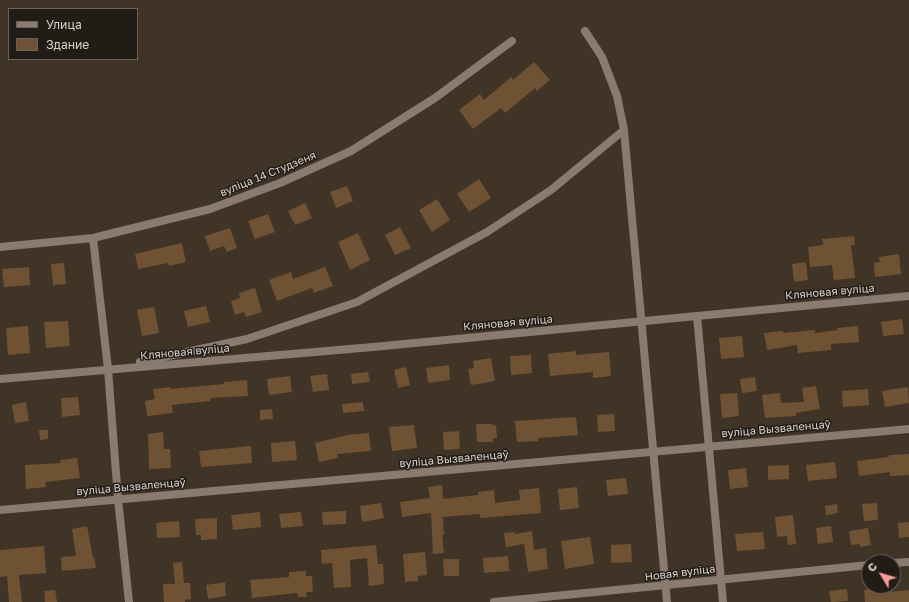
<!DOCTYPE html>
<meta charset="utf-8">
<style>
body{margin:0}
#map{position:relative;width:909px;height:602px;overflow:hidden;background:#403427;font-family:"Golos Text",sans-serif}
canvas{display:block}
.legend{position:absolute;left:8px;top:8px;width:130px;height:52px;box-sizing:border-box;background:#221c17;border:1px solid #6b645e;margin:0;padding:5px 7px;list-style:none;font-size:12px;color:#d9d1c9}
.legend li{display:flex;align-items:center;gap:8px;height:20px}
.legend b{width:20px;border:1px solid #6b645e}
.north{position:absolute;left:861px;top:554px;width:40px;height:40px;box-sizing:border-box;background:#221c17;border:1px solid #6b645e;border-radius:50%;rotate:308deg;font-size:11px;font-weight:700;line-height:16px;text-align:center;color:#d9d1c9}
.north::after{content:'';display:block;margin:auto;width:14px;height:18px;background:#f59b9c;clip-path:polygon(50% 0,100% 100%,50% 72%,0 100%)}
</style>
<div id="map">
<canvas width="909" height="602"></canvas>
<ul class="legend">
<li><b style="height:5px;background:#8b7a6f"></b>Улица</li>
<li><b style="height:11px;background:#6f5233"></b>Здание</li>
</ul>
<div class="north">С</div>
</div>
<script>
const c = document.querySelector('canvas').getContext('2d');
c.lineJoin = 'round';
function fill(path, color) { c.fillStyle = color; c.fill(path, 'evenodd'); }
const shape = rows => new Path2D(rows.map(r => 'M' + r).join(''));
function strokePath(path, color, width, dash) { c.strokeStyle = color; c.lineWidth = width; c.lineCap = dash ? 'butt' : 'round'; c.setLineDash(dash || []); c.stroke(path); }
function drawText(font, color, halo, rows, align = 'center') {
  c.font = font + ' "Golos Text",sans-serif'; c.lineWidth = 3; c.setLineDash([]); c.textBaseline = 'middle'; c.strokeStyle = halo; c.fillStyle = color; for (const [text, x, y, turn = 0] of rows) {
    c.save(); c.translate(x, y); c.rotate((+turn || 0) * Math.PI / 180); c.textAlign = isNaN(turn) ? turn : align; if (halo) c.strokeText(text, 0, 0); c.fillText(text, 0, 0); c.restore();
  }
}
fill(shape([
 [534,62,550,80,537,91,535,88,505,113,501,108,473,129,459,110,480,94,484,100,511,77,513,80],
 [479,179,491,198,469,212,457,194],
 [347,186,353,201,336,208,330,192],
 [437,199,450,220,432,232,419,210],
 [305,203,312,218,295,225,288,211],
 [268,214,275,232,255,239,248,221],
 [400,227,411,248,395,255,385,235],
 [230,228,237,248,227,252,224,246,210,251,205,236],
 [358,233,370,260,350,270,338,242],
 [854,236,855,245,851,245,855,278,834,280,832,265,810,267,808,247,823,245,822,239],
 [182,243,186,262,169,266,168,263,138,269,135,254],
 [899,254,901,274,875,277,874,263,880,262,879,257],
 [806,262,808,280,794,282,792,264],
 [64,263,66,284,53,285,51,264],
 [29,267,30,285,4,287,2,269],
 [325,267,333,286,314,293,312,288,277,301,269,280,291,272,293,279],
 [255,288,262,312,246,317,244,312,235,315,231,301,240,298,239,293],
 [206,306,210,322,188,327,184,311],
 [154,307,159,333,142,336,137,310],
 [902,319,904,334,883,336,881,322],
 [68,321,70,346,46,348,44,322],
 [28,326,30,353,8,355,6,328],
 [858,326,859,342,831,344,831,350,798,353,797,345,767,350,764,333,783,331,783,333,815,330,815,333,838,330,837,328],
 [742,336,744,357,721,359,719,338],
 [576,351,576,355,609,352,611,376,593,378,593,372,550,376,548,354],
 [531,355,532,373,511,375,510,356],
 [491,358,495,381,471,385,468,369,474,368,473,361],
 [449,365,450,380,428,383,426,368],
 [406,367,410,385,398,388,394,370],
 [368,372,370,382,352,384,351,374],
 [327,374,329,390,313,392,310,376],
 [290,376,292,392,269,395,267,379],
 [755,377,757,391,742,393,740,379],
 [247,380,248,396,210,398,210,401,172,405,173,413,147,416,145,401,155,399,153,389,170,387,171,389,224,384,224,382],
 [816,386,820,409,796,413,796,416,765,418,762,395,780,393,781,403,804,402,802,388],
 [908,387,909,403,885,407,882,391],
 [868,389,869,405,843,407,842,391],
 [737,393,739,416,722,418,720,394],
 [78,397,80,415,62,417,61,398],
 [26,402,29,421,15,423,12,405],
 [363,402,364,411,343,413,342,404],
 [272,409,273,419,260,420,260,410],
 [614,414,615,431,598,432,597,415],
 [576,417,578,435,538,438,538,441,517,442,515,421],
 [476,424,493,424,493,426,496,425,497,438,493,438,493,442,477,442],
 [414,425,417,448,392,451,389,427],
 [39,430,48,430,48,439,40,440],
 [459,431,460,449,444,450,443,432],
 [163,432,164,449,170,449,171,468,149,469,148,434],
 [369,433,371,451,337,454,338,458,319,462,315,443,347,435],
 [295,441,297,460,272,462,271,443],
 [251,446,252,463,201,467,199,451],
 [909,454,909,475,890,476,890,472,859,476,857,461,889,457,889,455],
 [77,458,80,478,45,482,46,487,26,489,25,465,61,463,60,460],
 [835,462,837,478,808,481,806,465],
 [789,465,789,479,768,480,768,466],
 [746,468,748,487,730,489,728,470],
 [626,478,628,494,608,496,606,480],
 [442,485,443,499,478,495,478,492,494,490,495,503,520,500,519,490,539,488,541,513,480,518,480,514,443,517,444,535,442,535,444,553,433,554,431,513,402,517,400,502,430,498,428,487],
 [577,487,579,508,560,510,558,489],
 [381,503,384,518,362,522,360,506],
 [877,503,878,520,864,521,862,504],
 [837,504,838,513,826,515,825,506],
 [346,511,346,524,323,525,322,512],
 [260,512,261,527,233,530,231,515],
 [301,512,303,526,281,528,279,514],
 [793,515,796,544,788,545,787,536,777,537,775,517],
 [217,518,217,539,201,540,201,535,196,535,195,519],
 [179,521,180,537,157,538,156,523],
 [909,522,909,537,899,538,898,523],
 [87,526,93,558,94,557,96,568,62,571,61,557,76,556,72,529],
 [831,526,833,542,818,544,816,528],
 [868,528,871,545,860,547,860,544,851,545,849,531],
 [532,531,534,550,546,548,548,569,528,572,524,544,506,547,504,533,515,532,515,534],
 [763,532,765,549,737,551,735,534],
 [590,537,594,564,565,569,561,541],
 [631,544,632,562,611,563,611,545],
 [376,545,378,564,383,564,384,584,369,586,367,558,350,560,351,587,334,588,332,563,322,564,321,550],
 [44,546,46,573,19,575,22,602,9,602,7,576,0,577,0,550],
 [425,552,427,575,418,576,418,581,405,582,403,554],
 [508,556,509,571,484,573,483,558],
 [443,559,459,559,459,576,444,576],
 [182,562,184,583,190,583,191,599,185,600,185,602,164,602,163,584,175,584,173,563],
 [306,571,306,576,312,576,313,592,306,592,307,597,298,597,297,593,252,598,250,580,289,577,289,572],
 [225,582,226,596,208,599,206,585],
 [887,588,887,592,909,590,909,602,865,602,864,590],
 [847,589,848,601,831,602,829,591],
 [55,590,57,602,45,602,44,591]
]), '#6f5233');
strokePath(shape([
 [585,31,602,57,617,96,624,130,667,602],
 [93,238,108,369,118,499,129,602],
 [0,247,93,238,210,209,280,183,351,151,435,98,512,41],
 [697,316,723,602],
 [140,362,247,339,357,302,487,232,551,190,624,130],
 [0,379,373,347,697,316,909,296],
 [0,510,909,429],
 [893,563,909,562],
 [494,602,869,565]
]), '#8b7a6f', 8);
drawText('11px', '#d9d1c9', '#221c17', [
 ["вуліца 14 Студзеня",268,174,-22],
 ["Кляновая вуліца",830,292,-5],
 ["Кляновая вуліца",508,323,-5],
 ["Кляновая вуліца",185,352,-5],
 ["вуліца Вызваленцаў",776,429,-5],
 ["вуліца Вызваленцаў",454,459,-5],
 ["вуліца Вызваленцаў",131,487,-5],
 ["Новая вуліца",680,573,-7]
]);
</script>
